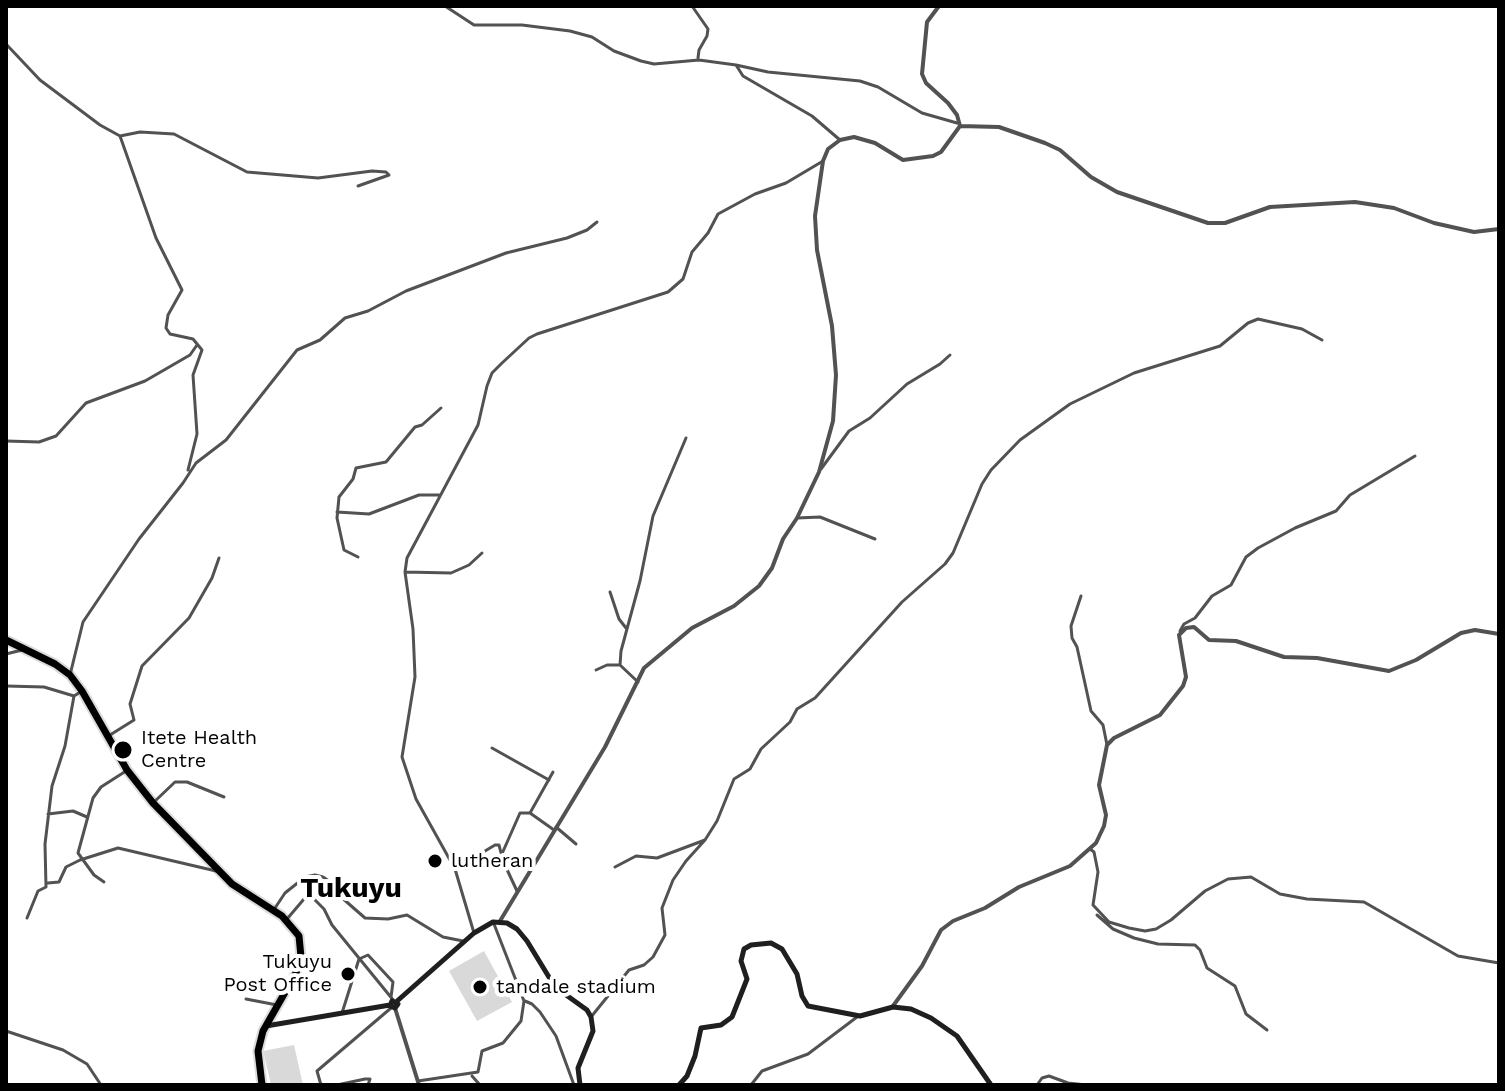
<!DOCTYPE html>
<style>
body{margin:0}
#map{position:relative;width:1505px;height:1091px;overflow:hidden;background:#fff;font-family:"Work Sans",sans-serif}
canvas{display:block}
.frame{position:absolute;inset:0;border:8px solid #000;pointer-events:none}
</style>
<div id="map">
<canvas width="1505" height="1091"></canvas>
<div class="frame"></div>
</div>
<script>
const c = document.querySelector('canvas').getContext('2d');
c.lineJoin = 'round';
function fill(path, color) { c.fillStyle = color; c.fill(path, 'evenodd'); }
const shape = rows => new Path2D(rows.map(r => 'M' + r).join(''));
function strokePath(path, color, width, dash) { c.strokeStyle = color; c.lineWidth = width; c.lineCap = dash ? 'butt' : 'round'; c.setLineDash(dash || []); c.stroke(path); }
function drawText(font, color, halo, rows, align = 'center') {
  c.font = font + ' "Work Sans",sans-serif'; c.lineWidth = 8; c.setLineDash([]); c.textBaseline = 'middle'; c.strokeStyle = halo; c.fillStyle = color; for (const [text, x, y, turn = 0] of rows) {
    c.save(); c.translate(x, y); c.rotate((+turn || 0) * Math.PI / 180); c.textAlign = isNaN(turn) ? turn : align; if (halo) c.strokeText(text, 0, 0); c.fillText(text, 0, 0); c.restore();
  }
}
fill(shape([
 [484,951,512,1002,477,1021,449,971],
 [294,1045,303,1085,271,1085,263,1051]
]), '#d9d9d9');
const trunk = shape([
 [6,640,55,664,70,675,82,691,127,770,153,803,232,884,282,916,299,936,301,957,296,973,263,1031,258,1051,262,1085]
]);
strokePath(trunk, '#dbdbdb', 11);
strokePath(shape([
 [445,6,474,25,522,25,570,31,592,37,614,51,641,61,654,64,699,60,736,65,743,76,812,116,840,140],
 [692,6,708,29,707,36,699,50,698,58],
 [6,44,40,80,100,125,120,136,156,238,182,290,168,315,166,328,170,334,193,339,202,350,193,375,197,434,188,470],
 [736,65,768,72,860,81,878,87,922,113,957,123],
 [120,136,140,132,174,134,247,172,318,178,372,171,386,172,389,175,358,186],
 [6,441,39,442,56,436,86,403,145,381,190,355,197,345],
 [821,469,849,431,870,418,907,384,940,364,950,355],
 [337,512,369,514,419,495,440,495],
 [797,518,820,517,875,539],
 [358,557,344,550,337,518,339,497,353,479,356,468,386,462,415,427,422,425,441,408],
 [405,572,451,573,469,565,482,553],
 [610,592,619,619,626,628],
 [1081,596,1071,626,1072,638,1077,647,1091,711,1103,725,1107,745],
 [1180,631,1184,624,1195,618,1212,596,1231,585,1246,557,1258,548,1295,528,1336,511,1350,495,1415,456],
 [6,654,22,650],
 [596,670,607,665,620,665],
 [70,675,83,622,139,539,183,483,196,463,226,440,297,350,320,340,345,318,368,311,406,291,506,253,567,238,587,230,597,222],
 [638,682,620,665,621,651,640,581,653,516,686,438],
 [6,686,44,687,74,696],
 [110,735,134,720,130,704,142,666,189,618,212,578,219,558],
 [492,748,549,780],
 [153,803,175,782,187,782,224,797],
 [530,813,553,772],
 [48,814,73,811,87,817],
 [556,827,576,844],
 [1090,849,1094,852,1098,872,1093,905,1109,922,1129,928,1145,931,1156,929,1171,920,1205,891,1228,879,1251,877,1280,894,1307,899,1364,902,1458,956,1499,963],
 [501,856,520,813,530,813,554,830],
 [615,867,636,856,657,858,705,840],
 [455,869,495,845,499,845,503,861,517,891],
 [104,882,94,875,78,853,93,798,101,787,126,771],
 [48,883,59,882,66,867,80,860,118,848,216,871],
 [273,911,285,893,305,877,315,875,323,877,332,883,341,897,365,918,388,919,407,915,443,937,463,941],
 [1097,915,1113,929,1134,938,1158,944,1195,945,1200,950,1207,968,1235,986,1246,1014,1267,1030],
 [27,918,38,891,46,887,45,844,52,786,65,746,74,696,82,691],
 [287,919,304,899,311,896,324,909,332,925,394,1001],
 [474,933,455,869,416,799,402,757,415,677,413,629,405,572,407,558,478,425,487,386,492,373,502,363,529,338,537,334,668,292,683,279,692,252,708,233,718,214,755,194,786,183,823,161],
 [246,999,277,1005],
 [525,1001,532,1004,540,1012,556,1036,574,1085],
 [342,1013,359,959,368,955,393,982,391,997],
 [591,1017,629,970,644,965,653,957,665,935,662,908,673,880,686,861,705,840,717,821,734,779,750,769,761,749,790,722,797,709,815,698,902,602,945,564,953,553,982,484,991,470,1020,440,1070,404,1134,373,1220,346,1248,323,1258,319,1302,329,1322,340],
 [6,1031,63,1050,87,1064,101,1085],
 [472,1076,480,1085],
 [418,1081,478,1072,482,1051,503,1043,521,1021,524,1001,494,924],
 [321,1085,317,1071,391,1008],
 [337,1085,365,1079,370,1079,368,1085],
 [751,1085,762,1071,808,1054,857,1017],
 [1037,1085,1042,1078,1049,1076,1068,1083,1086,1085]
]), '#525252', 3);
strokePath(shape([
 [960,126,999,127,1045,143,1060,150,1091,177,1117,192,1208,223,1225,223,1270,207,1355,202,1394,208,1434,223,1474,232,1499,229],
 [500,921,605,747,644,668,692,628,734,606,759,586,772,568,783,539,797,518,819,472,833,421,836,375,832,326,817,250,815,216,823,161,828,149,840,140,854,137,875,143,903,160,933,156,941,152,960,126,957,115,948,103,926,83,922,74,927,22,939,6],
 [893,1006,922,966,941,930,953,921,985,908,1019,887,1070,866,1096,843,1104,826,1106,815,1099,785,1107,745,1114,738,1160,715,1183,686,1186,677,1179,635,1186,628,1194,627,1209,640,1236,641,1284,657,1317,658,1389,671,1416,660,1461,633,1475,630,1499,634],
 [395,1008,419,1085]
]), '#525252', 4);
strokePath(shape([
 [392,1001,398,1004,395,1008,390,1006,392,1001],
 [396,1002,474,933,493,922,507,923,517,929,527,941,555,987,587,1010,591,1017,593,1031,578,1068,580,1085],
 [266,1026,390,1005],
 [679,1085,687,1076,695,1056,701,1028,721,1025,732,1017,747,979,741,961,744,949,751,945,771,943,782,949,797,974,802,996,808,1006,860,1016,893,1007,911,1009,931,1018,957,1036,991,1085]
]), '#1f1f1f', 5);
strokePath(trunk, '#000', 7);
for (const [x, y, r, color] of [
 [123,750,10,"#000"],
 [435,861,8,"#000"],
 [348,974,8,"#000"],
 [480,987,8,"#000"]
]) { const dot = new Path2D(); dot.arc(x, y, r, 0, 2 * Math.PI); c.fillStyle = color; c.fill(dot); strokePath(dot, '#fff', 3); }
drawText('20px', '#000', '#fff', [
 ["Itete Health",141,738],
 ["Centre",141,761],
 ["lutheran",451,861],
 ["Tukuyu",332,962,"right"],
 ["Post Office",332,985,"right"],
 ["tandale stadium",496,987]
], 'left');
drawText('bold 28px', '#000', '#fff', [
 ["Tukuyu",351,889]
]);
</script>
